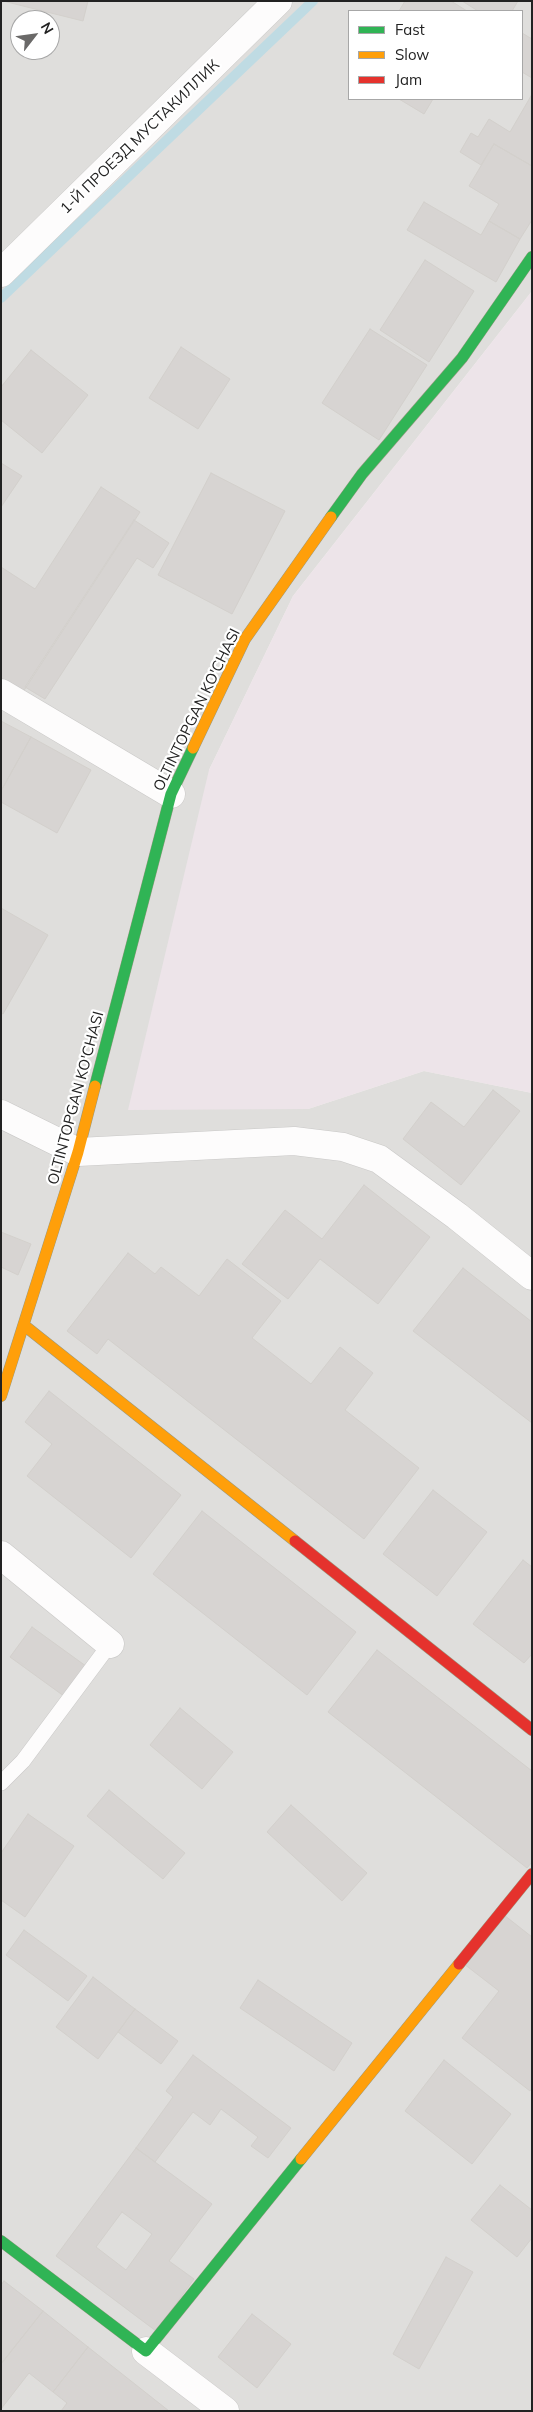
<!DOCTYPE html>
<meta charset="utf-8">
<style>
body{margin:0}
#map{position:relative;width:533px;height:2412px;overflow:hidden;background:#f0eeeb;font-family:Mulish,sans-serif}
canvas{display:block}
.frame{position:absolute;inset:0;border:2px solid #222;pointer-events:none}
.legend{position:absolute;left:348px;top:10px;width:175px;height:90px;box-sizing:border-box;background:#fff;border:1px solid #a7a7a7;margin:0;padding:6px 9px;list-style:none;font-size:15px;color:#222}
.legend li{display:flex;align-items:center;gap:10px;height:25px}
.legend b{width:25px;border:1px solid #a7a7a7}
.north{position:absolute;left:10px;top:10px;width:50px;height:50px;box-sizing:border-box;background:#fff;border:1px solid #a7a7a7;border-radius:50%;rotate:60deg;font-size:14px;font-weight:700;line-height:20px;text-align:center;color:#222}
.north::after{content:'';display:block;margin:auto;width:18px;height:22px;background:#6a6968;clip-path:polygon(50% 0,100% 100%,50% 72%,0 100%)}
</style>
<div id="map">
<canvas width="533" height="2412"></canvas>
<div class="frame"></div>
<ul class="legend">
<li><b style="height:6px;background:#30b455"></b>Fast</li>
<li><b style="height:6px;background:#ff9f0a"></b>Slow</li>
<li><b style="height:6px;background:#e5322d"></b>Jam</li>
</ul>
<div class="north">N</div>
</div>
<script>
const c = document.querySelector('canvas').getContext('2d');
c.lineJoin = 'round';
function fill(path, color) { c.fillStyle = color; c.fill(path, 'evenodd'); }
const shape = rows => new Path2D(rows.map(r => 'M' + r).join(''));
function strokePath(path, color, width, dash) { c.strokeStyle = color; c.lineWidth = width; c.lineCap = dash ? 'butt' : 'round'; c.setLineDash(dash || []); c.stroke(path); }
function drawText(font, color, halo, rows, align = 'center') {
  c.font = font + ' Mulish,sans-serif'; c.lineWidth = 4.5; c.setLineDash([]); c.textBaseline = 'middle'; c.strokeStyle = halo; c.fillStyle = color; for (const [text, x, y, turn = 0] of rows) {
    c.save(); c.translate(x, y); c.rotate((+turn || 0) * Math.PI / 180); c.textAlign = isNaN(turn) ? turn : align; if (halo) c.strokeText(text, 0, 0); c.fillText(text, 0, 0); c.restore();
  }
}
fill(shape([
 [1,1,532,1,532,291,293,596,209,770,308,1109,424,1071,532,1093,532,2411,1,2411],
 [349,11,522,11,522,99,349,99],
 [20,20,50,20,50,50,20,50]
]), '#dfdedc');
fill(shape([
 [532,291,532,1093,424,1071,308,1109,128,1110,209,770,293,596]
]), '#ede4e9');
strokePath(shape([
 [1,298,313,1]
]), '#bfdbe3', 10);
const building = shape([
 [3,1,88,1,83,21,3,1],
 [405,1,451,1,467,11,399,11,405,1],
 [462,1,518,1,512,11,478,11,462,1],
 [522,33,532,39,532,78,522,72,522,33],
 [531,96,532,166,494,144,481,165,460,152,471,133,478,137,489,119,510,132,531,96],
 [399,99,433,99,424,114,399,99],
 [494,144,532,166,532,220,520,239,489,221,499,204,469,186,494,144],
 [424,202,481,235,489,221,520,239,496,282,407,230,424,202],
 [425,260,474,291,429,362,380,330,425,260],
 [370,329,427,365,379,440,322,403,370,329],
 [181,347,230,379,198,429,149,398,181,347],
 [31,350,88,395,42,453,1,420,1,387,31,350],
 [1,463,22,476,1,507,1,463],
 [211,473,285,511,232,614,158,575,211,473],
 [101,487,140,512,23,692,1,678,1,567,35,589,101,487],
 [134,520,169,543,153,568,137,558,45,699,25,687,134,520],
 [1,721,31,737,1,791,1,721],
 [31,737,91,770,57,833,1,802,1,791,31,737],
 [1,908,48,935,3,1014,1,1013,1,908],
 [493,1090,520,1111,461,1185,403,1139,431,1102,464,1127,493,1090],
 [364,1185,430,1237,378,1304,320,1259,288,1299,242,1264,285,1210,322,1239,364,1185],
 [1,1232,31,1244,18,1275,1,1267,1,1232],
 [128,1253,155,1274,161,1267,199,1296,227,1259,281,1301,252,1338,311,1384,340,1347,373,1373,345,1410,419,1468,364,1539,108,1339,97,1354,67,1331,128,1253],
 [463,1268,532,1322,532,1423,413,1331,463,1268],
 [49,1391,181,1495,131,1558,27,1476,52,1444,25,1422,49,1391],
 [433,1490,487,1532,437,1596,383,1554,433,1490],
 [202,1511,356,1632,307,1695,153,1574,202,1511],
 [523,1560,532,1567,532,1654,524,1663,473,1624,523,1560],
 [32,1627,90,1669,68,1699,10,1657,32,1627],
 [377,1650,532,1771,532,1862,527,1868,328,1712,377,1650],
 [180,1708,233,1752,202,1789,150,1745,180,1708],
 [109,1790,185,1853,163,1879,87,1816,109,1790],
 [291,1805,367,1873,342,1901,267,1832,291,1805],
 [28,1814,74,1846,25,1917,1,1900,1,1853,28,1814],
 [504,1915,532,1937,532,2088,530,2091,462,2038,499,1991,464,1964,504,1915],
 [24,1930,87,1976,68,2001,6,1955,24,1930],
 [93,1977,135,2009,98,2059,56,2027,93,1977],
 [258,1980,352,2043,334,2071,240,2008,258,1980],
 [135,2009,178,2041,161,2064,118,2032,135,2009],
 [193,2055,291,2128,268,2158,251,2146,258,2137,221,2109,210,2125,193,2112,155,2162,136,2148,173,2097,166,2091,193,2055],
 [444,2060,511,2114,472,2164,405,2111,444,2060],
 [136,2148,212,2204,169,2261,194,2279,156,2331,56,2256,136,2148],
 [122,2212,152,2234,126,2270,96,2247,122,2212],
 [500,2185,532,2210,532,2238,517,2257,471,2220,500,2185],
 [446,2257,473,2272,419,2369,393,2354,446,2257],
 [4,2281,43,2311,1,2364,1,2285,4,2281],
 [43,2311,88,2347,53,2392,29,2373,1,2409,1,2364,43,2311],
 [252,2314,291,2344,257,2388,218,2357,252,2314],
 [88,2347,169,2411,61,2411,67,2403,53,2392,88,2347]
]);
fill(building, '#d7d4d2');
strokePath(building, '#d3d0cc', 1);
const lane = shape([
 [1,1783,23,1761,110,1644]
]);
const street = shape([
 [1,273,278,1],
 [1,693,171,794],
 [1,1114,78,1152,294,1141,343,1147,379,1159,457,1216,532,1276],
 [1,1555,110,1644],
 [146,2351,225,2411]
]);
const fast = shape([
 [331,517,362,474,462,358,532,257],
 [95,1086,171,794,193,748],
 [1,2241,146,2351,301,2159]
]);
const slow = shape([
 [193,748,245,639,331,517],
 [25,1326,295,1541],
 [1,1396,78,1152,95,1086],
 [301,2159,459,1964]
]);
const jam = shape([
 [295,1541,532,1730],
 [459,1964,532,1874]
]);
strokePath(lane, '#c9c8c7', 16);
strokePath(street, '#c9c8c7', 29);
strokePath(fast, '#999a82', 12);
strokePath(slow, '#999a82', 12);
strokePath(jam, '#999a82', 12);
strokePath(lane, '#fdfcfc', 15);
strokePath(street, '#fdfcfc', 28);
strokePath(fast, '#30b455', 11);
strokePath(slow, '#ff9f0a', 11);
strokePath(jam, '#e5322d', 11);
drawText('15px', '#222', '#fff', [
 ["1-Й ПРОЕЗД МУСТАКИЛЛИК",140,137,-44],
 ["OLTINTOPGAN KO'CHASI",197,710,-64],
 ["OLTINTOPGAN KO'CHASI",76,1098,-75]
]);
</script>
